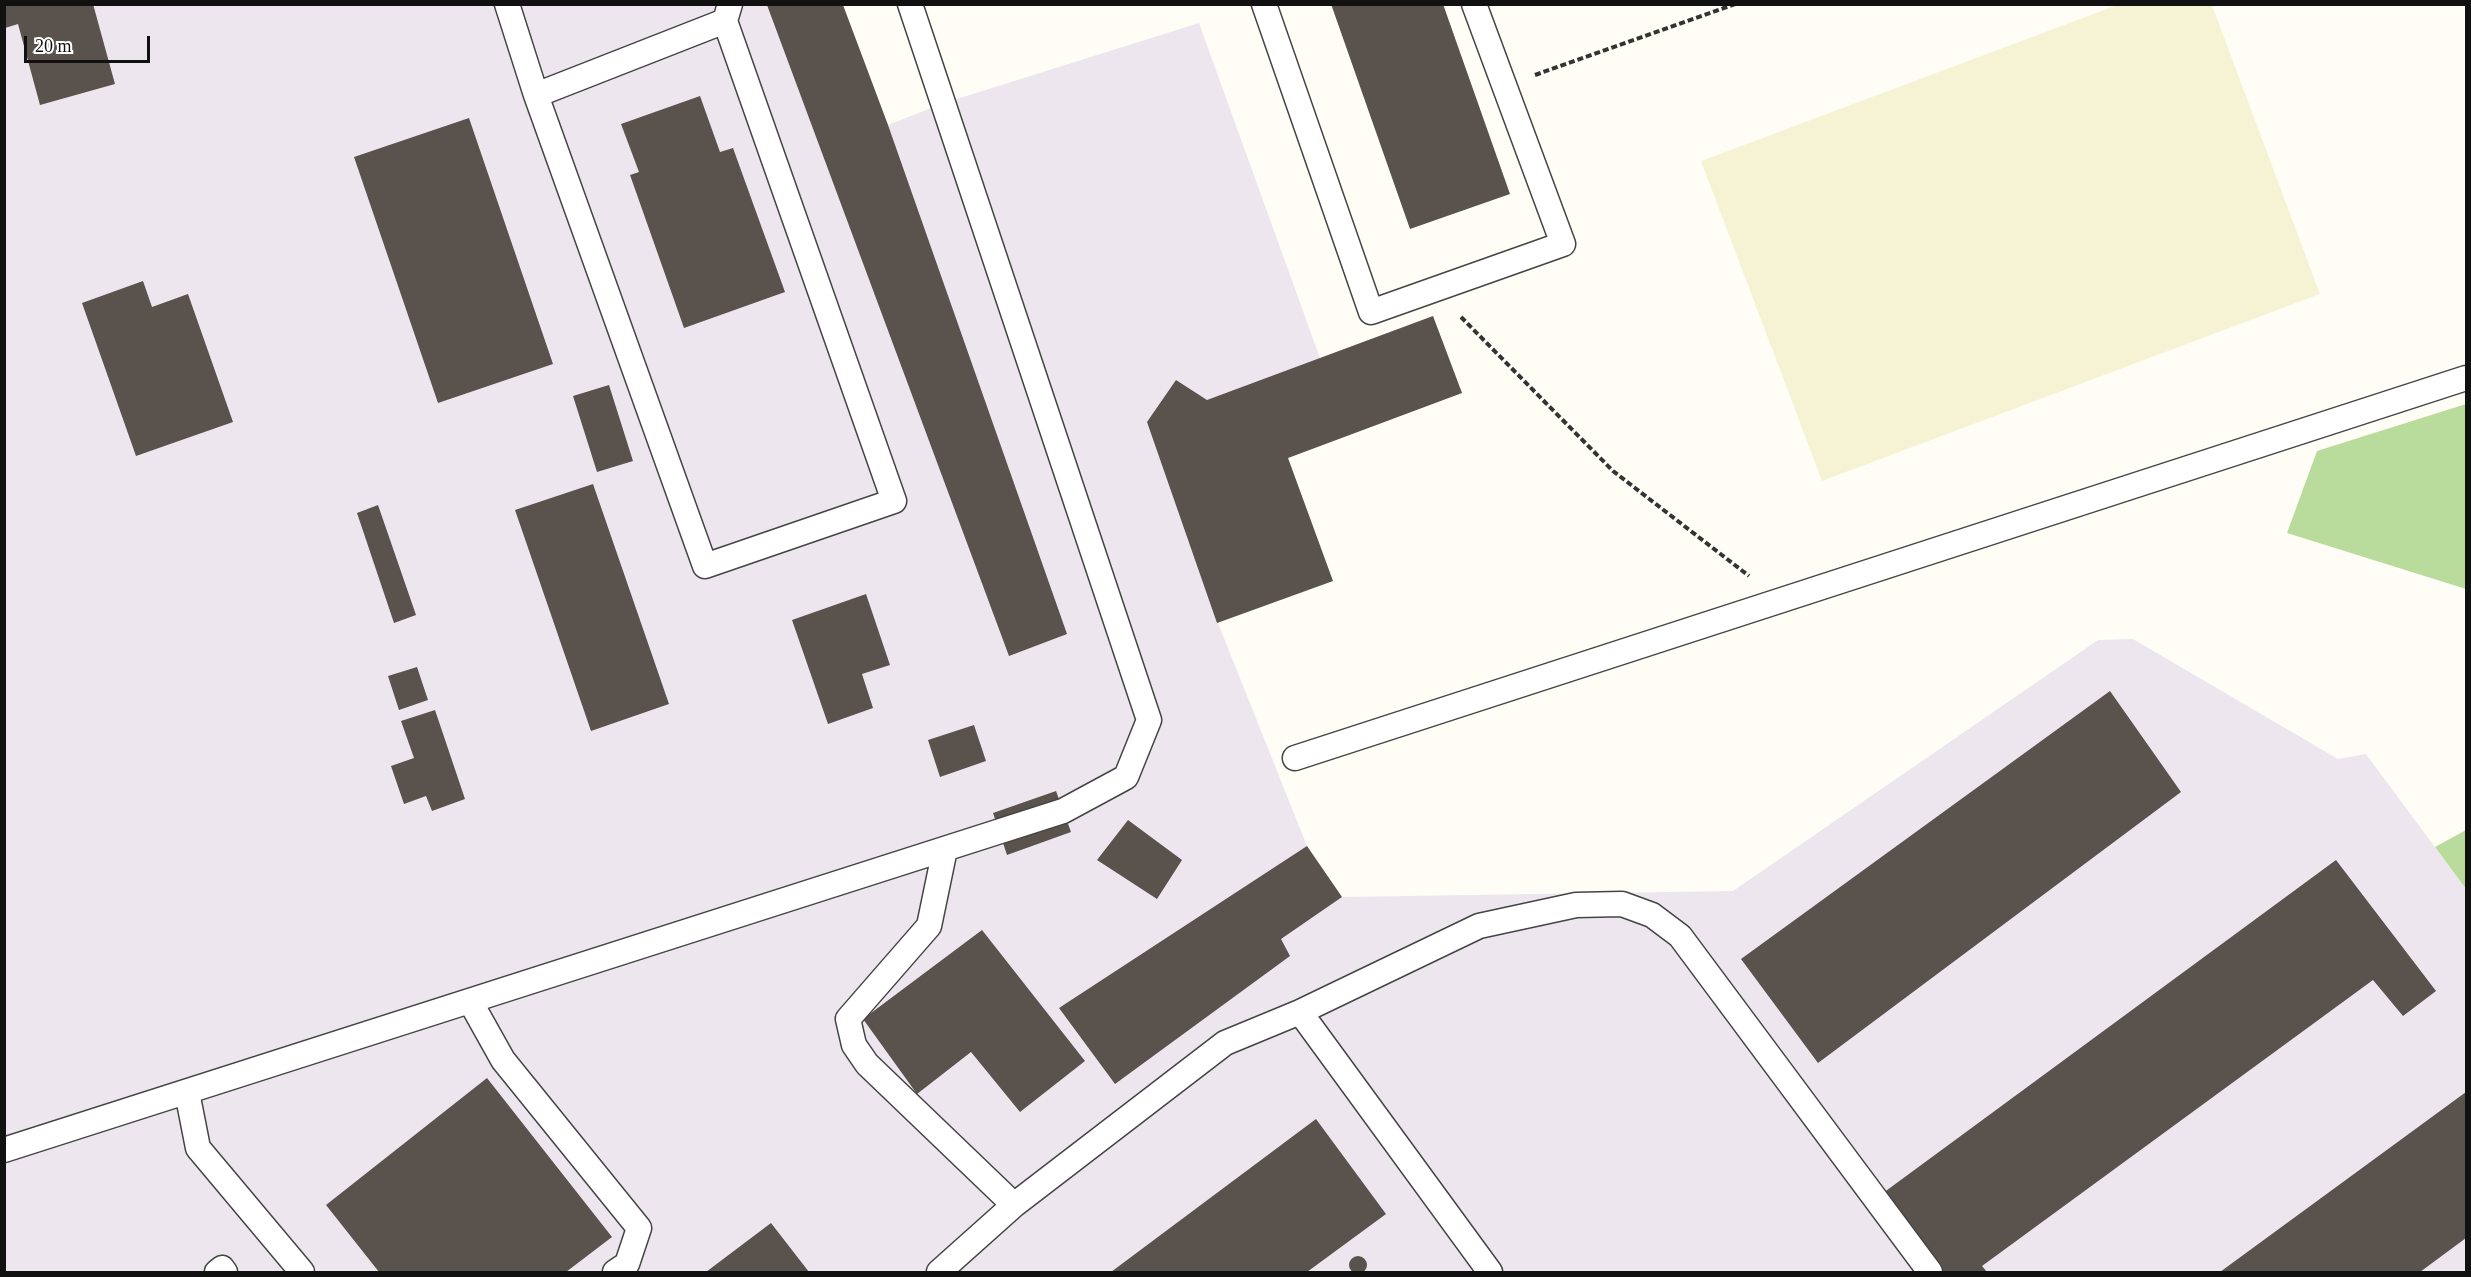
<!DOCTYPE html>
<style>
body{margin:0}
#map{position:relative;width:2471px;height:1277px;overflow:hidden;background:#fffdf5;font-family:"Times New Roman",serif}
canvas{display:block}
.frame{position:absolute;inset:0;border:6px solid #111;pointer-events:none}
.scale{position:absolute;left:24px;top:36px;width:126px;height:27px;box-sizing:border-box;border:3px solid #111;border-top:0;padding-left:8px;font-size:18px;line-height:21px;white-space:nowrap;color:#111;-webkit-text-stroke:4px #fff;paint-order:stroke}
</style>
<div id="map">
<canvas width="2471" height="1277"></canvas>
<div class="frame"></div>
<div class="scale">20 m</div>
</div>
<script>
const c = document.querySelector('canvas').getContext('2d');
c.lineJoin = 'round';
function fill(path, color) { c.fillStyle = color; c.fill(path, 'evenodd'); }
const shape = rows => new Path2D(rows.map(r => 'M' + r).join(''));
function strokePath(path, color, width, dash) { c.strokeStyle = color; c.lineWidth = width; c.lineCap = dash ? 'butt' : 'round'; c.setLineDash(dash || []); c.stroke(path); }
fill(shape([
 [5,5,843,5,888,125,944,103,1199,23,1320,358,1433,316,1462,393,1288,458,1333,581,1218,623,1307,846,1342,897,1733,891,2098,640,2133,639,2338,759,2366,754,2466,889,2466,1272,5,1272]
]), '#eee6ef');
fill(shape([
 [2120,4,2212,5,2320,294,1822,481,1701,161]
]), '#f6f3d4');
fill(shape([
 [2466,404,2466,589,2287,533,2317,451],
 [2466,830,2466,889,2435,847]
]), '#b9dc9c');
fill(shape([
 [93,4,115,84,40,105,18,24,5,28,5,5],
 [1331,4,1443,4,1510,194,1410,229],
 [767,5,843,5,888,125,1067,634,1009,656],
 [700,96,720,152,733,148,785,292,684,328,630,175,639,172,621,124],
 [469,118,553,364,438,403,354,157],
 [143,281,152,307,188,294,233,422,136,456,82,303],
 [1433,316,1462,393,1288,458,1333,581,1217,623,1147,422,1176,380,1207,400],
 [609,385,633,461,597,472,573,396],
 [593,484,669,704,591,731,515,510],
 [378,505,416,615,394,623,357,513],
 [866,594,890,665,862,674,873,708,828,724,792,620],
 [417,667,428,700,399,710,388,676],
 [2110,691,2181,792,1818,1063,1741,959],
 [435,710,465,799,432,811,426,796,404,804,391,766,414,758,401,721],
 [974,725,986,761,940,777,928,740],
 [1056,791,1071,832,1007,855,993,813],
 [1128,820,1182,860,1157,899,1097,860],
 [1307,846,1342,897,1281,939,1290,956,1115,1084,1059,1008],
 [2336,860,2436,991,2403,1016,2373,980,1982,1266,1987,1272,1938,1272,1879,1196],
 [982,930,1085,1061,1020,1112,971,1052,917,1094,863,1019],
 [487,1078,612,1237,566,1272,379,1272,326,1205],
 [2466,1092,2466,1238,2420,1272,2220,1272],
 [1316,1119,1386,1214,1307,1272,1111,1272],
 [771,1223,809,1272,706,1272],
 '1349 1265a9 9 0 1 1 18 0a9 9 0 1 1-18 0Z'
]), '#5a524d');
const service = shape([
 [507,4,536,95],
 [1264,4,1371,312,1563,244,1474,4],
 [725,21,536,95,705,566,894,501,725,21,730,4],
 [1295,758,2466,378],
 [945,849,929,926,848,1019,854,1045,867,1064,1014,1205],
 [470,1001,503,1060,639,1228,627,1264,615,1272],
 [1300,1012,1490,1272],
 [187,1092,198,1148,302,1272],
 [4,1150,1063,811,1126,777,1149,720,910,4],
 [217,1272,222,1268,225,1272],
 [939,1272,1014,1205,1225,1043,1300,1012,1479,926,1576,905,1622,904,1652,915,1680,936,1930,1272]
]);
strokePath(service, '#444', 27);
strokePath(shape([
 [1535,75,1735,4],
 [1461,317,1613,471,1749,576]
]), '#333', 4, [6, 3]);
strokePath(service, '#fff', 24);
</script>
